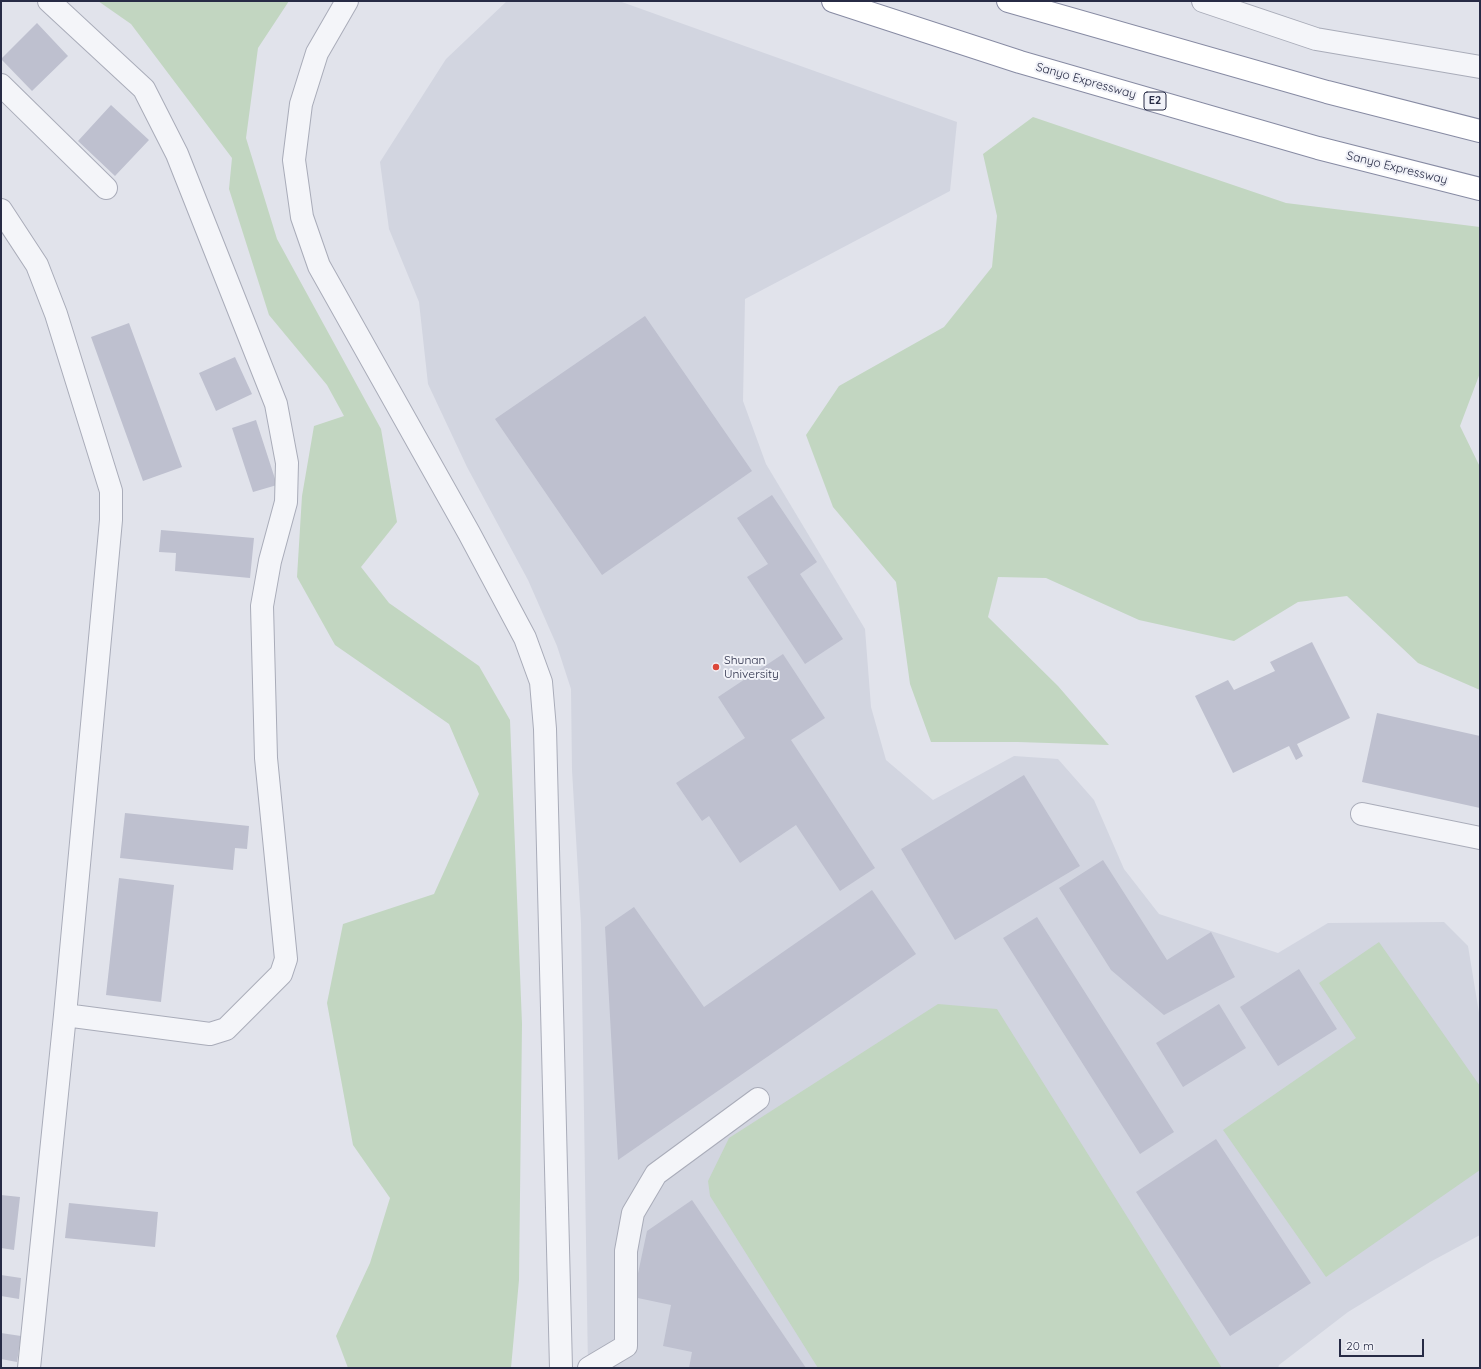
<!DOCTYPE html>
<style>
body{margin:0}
#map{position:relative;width:1481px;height:1369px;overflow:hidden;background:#e1e3eb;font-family:Quicksand,sans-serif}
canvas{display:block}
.frame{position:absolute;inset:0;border:2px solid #272b45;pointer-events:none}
.scale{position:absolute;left:1339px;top:1339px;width:85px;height:18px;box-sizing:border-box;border:2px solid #272b45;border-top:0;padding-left:5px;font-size:12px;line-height:14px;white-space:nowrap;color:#272b45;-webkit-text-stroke:3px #f1f2f8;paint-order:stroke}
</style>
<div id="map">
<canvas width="1481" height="1369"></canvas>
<div class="frame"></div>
<div class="scale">20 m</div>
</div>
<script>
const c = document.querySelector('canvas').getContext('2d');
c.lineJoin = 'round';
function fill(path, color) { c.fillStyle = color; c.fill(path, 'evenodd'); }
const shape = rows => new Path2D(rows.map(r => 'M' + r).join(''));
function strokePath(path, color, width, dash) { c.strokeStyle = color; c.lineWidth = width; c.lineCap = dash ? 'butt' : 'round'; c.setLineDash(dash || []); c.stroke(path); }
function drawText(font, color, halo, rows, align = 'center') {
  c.font = font + ' Quicksand,sans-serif'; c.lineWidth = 4; c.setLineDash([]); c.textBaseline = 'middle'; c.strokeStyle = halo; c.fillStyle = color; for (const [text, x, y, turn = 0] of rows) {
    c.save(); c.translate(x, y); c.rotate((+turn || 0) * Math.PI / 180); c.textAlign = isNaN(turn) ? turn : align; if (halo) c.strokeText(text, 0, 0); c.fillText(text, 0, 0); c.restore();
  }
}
fill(shape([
 [507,1,619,1,957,122,950,191,745,299,743,401,766,464,865,629,871,707,886,760,933,800,1014,756,1058,759,1094,800,1124,869,1159,914,1278,953,1328,923,1444,922,1468,946,1480,1019,1480,1235,1430,1262,1348,1312,1279,1365,1278,1368,588,1368,581,923,572,770,571,689,557,646,528,580,467,467,428,384,419,302,389,229,380,162,446,59]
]), '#d2d5e0');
fill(shape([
 [98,1,289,1,258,48,246,138,277,239,381,429,397,522,361,567,389,603,479,666,510,720,522,1024,519,1280,511,1368,348,1368,336,1336,370,1263,390,1198,353,1145,327,1003,343,924,434,894,479,794,449,724,335,645,297,577,302,496,314,426,344,416,327,385,269,315,229,189,232,158,131,24],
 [1033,117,1286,203,1480,227,1480,373,1460,426,1480,467,1480,690,1418,663,1347,596,1298,602,1234,641,1139,620,1046,578,998,577,988,617,1058,686,1109,745,1018,742,931,742,910,684,896,582,833,507,806,435,839,386,944,327,992,267,997,216,983,154],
 [1379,942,1480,1086,1480,1170,1326,1277,1223,1130,1356,1038,1319,983],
 [938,1004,997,1009,1222,1368,818,1368,710,1196,708,1181,729,1138]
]), '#c2d6c1');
fill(shape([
 [37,23,68,56,32,91,1,59],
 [111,105,149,140,115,176,78,141],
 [645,316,752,471,602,575,495,419],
 [129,323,182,467,143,481,91,337],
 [235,357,252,394,216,411,199,373],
 [256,420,277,485,253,492,232,428],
 [772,495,817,562,800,574,843,639,805,664,747,577,768,564,737,518],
 [161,530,254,538,250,578,175,571,176,553,159,552],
 [1312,642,1350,718,1297,744,1303,756,1296,760,1289,746,1233,773,1195,696,1228,680,1234,690,1275,671,1270,662],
 [783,654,825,718,791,740,875,868,840,891,796,825,740,863,709,816,702,821,676,783,745,738,718,697],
 [1377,713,1480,736,1480,808,1362,782],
 [1024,775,1080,866,955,940,901,849],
 [125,813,249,826,247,849,235,848,233,870,120,858],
 [1103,860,1167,960,1211,932,1235,977,1164,1015,1111,970,1059,888],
 [119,878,174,885,161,1002,106,995],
 [872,890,916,954,618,1160,605,927,634,907,704,1007],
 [1037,917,1174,1132,1140,1154,1003,938],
 [1299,969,1337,1029,1278,1066,1240,1007],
 [1219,1004,1246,1048,1183,1087,1156,1043],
 [1216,1139,1311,1283,1230,1336,1136,1192],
 [1,1195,20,1197,14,1250,1,1248],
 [692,1200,806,1368,689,1368,692,1352,663,1346,671,1305,633,1297,647,1231],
 [69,1203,158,1212,155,1247,65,1238],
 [1,1275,21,1278,19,1299,1,1296],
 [1,1333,21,1336,17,1362,1,1359]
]), '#bec0cf');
const minor = shape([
 [49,1,144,89,177,154,276,404,287,463,286,502,270,561,262,606,266,758,286,959,281,974,226,1029,210,1034,65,1015],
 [347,1,317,53,301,104,294,160,302,217,319,266,469,533,525,638,541,682,545,729,561,1368],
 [1203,1,1316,39,1480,67],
 [1,85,106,188],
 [1,210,37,265,56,314,111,491,111,520,65,1015,29,1368],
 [1362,814,1480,838],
 [589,1368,626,1346,626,1251,633,1213,656,1174,758,1099]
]);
const highway = shape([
 [833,1,1020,62,1318,148,1480,189],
 [1008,1,1327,92,1480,131]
]);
strokePath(minor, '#a9acb9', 24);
strokePath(highway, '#878ba3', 24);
strokePath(minor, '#f4f5f9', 22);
strokePath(highway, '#fff', 22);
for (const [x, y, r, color] of [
 [716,667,4,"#dc473a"]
]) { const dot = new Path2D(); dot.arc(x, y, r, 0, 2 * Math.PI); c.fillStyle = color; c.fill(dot); strokePath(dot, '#f1f2f8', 1.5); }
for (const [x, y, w] of [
 [1155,101,22]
]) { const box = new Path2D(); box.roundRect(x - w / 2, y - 9, w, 18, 3); c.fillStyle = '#f1f2f8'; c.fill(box); strokePath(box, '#272b45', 1); }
drawText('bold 11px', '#272b45', null, [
 ["E2",1155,101]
]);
drawText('12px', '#272b45', '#f1f2f8', [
 ["Sanyo Expressway",1086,81,16],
 ["Sanyo Expressway",1397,168,14]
]);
drawText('12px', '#272b45', '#f1f2f8', [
 ["Shunan",724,660],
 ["University",724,674]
], 'left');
</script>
